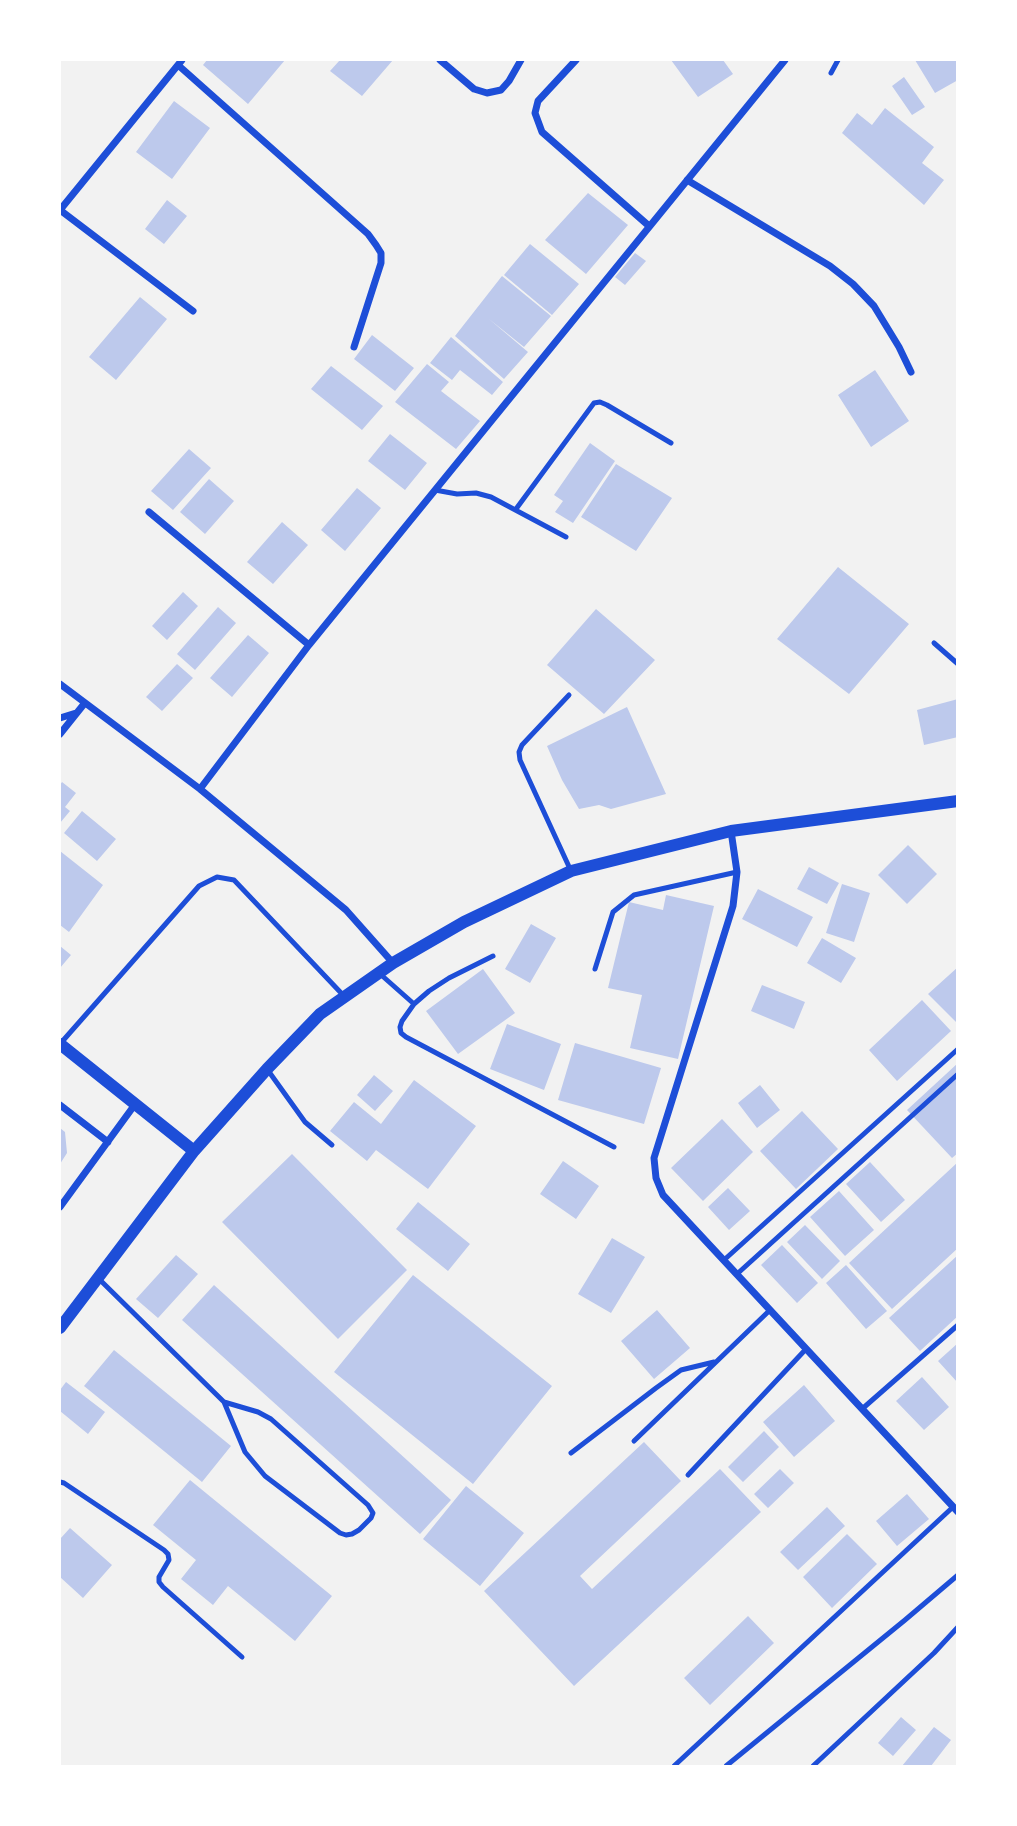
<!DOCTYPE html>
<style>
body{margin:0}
#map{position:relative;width:1017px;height:1826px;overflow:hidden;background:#f2f2f2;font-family:"Roboto Condensed",sans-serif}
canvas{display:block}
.frame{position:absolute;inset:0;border:61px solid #fff;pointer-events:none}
</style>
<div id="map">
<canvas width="1017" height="1826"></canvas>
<div class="frame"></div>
</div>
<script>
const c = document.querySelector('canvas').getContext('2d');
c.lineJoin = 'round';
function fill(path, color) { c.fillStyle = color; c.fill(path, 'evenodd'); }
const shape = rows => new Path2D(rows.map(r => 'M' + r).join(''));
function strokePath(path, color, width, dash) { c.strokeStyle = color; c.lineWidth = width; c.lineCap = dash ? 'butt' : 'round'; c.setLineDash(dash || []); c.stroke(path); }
fill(shape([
 [207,60,285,60,248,104,203,65],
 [340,60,393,60,362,96,330,71],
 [671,60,723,60,733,74,698,97],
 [915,60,958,60,958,80,935,93],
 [904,77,925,107,912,115,892,86],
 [174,101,210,128,172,179,136,152],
 [885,108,934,147,922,163,944,180,924,205,842,133,857,113,872,125],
 [588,193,628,225,586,274,545,240],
 [167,200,187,216,164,244,145,229],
 [530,244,579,284,552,315,504,275],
 [635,253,646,261,625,285,615,277],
 [502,276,551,316,524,347,489,319,528,352,504,379,455,336],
 [140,297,167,319,116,380,89,357],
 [372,335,414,368,395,391,354,359],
 [451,337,503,382,492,395,460,370,452,380,430,363],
 [427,364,449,382,441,391,480,421,456,449,395,402],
 [331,366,383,406,362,430,311,389],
 [875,370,909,421,871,447,838,395],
 [390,434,427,463,405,490,368,461],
 [590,443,615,461,573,523,555,512,563,501,554,495],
 [189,449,211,468,173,510,151,491],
 [616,464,672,498,636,551,581,517],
 [209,479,234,501,205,534,180,512],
 [357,488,381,508,345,551,321,530],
 [282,522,308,545,273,584,247,562],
 [838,567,909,624,849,694,777,639],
 [183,592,198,606,167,640,152,626],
 [218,607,236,623,195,670,177,654],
 [596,609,655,660,604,714,547,665],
 [248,635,269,653,232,697,210,678],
 [177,664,193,678,162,711,146,697],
 [958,699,958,737,924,745,917,710],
 [627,707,666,794,611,809,599,805,579,809,562,780,547,746],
 [62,782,76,793,65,807,70,811,60,823,60,785],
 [82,811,116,839,97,861,64,833],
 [908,845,937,874,907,904,878,875],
 [60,851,103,885,69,932,60,925],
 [809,867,839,883,827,904,797,889],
 [842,884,870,893,854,942,826,933],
 [758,889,813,917,797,947,742,919],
 [666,895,714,906,678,1059,630,1048,642,995,608,988,629,902,663,910],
 [531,924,556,938,530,983,505,969],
 [822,938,856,958,841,983,807,963],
 [60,946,71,955,60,968],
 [958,967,958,1024,928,994],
 [483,969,515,1013,458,1054,426,1011],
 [762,985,805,1002,794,1029,751,1011],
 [922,1000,951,1031,897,1081,869,1050],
 [507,1024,561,1044,544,1090,490,1069],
 [575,1043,661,1068,644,1124,558,1100],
 [958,1063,958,1153,952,1158,907,1110],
 [374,1075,393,1091,375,1111,357,1095],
 [414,1080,476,1126,428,1189,376,1150,367,1161,330,1131,354,1102,381,1124],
 [760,1085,780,1110,757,1128,738,1103],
 [802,1111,838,1149,796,1189,760,1151],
 [722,1119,753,1152,703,1201,671,1168],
 [60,1128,65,1132,67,1153,60,1164],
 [292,1154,407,1270,338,1339,222,1222],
 [563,1161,599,1186,576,1219,540,1194],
 [870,1162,905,1200,881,1222,846,1184],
 [958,1162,958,1248,892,1309,849,1263],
 [728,1188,750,1211,729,1230,708,1207],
 [839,1191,874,1230,845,1256,810,1217],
 [418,1202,470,1244,448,1271,396,1229],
 [805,1225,840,1261,822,1279,787,1242],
 [612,1238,645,1257,611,1313,578,1294],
 [782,1245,818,1283,797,1303,761,1265],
 [176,1255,198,1274,158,1318,136,1299],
 [958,1255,958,1316,920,1351,889,1318],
 [846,1265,887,1311,866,1329,826,1283],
 [413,1275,552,1386,473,1484,334,1372],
 [214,1285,451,1500,420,1534,182,1320],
 [657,1310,690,1348,654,1379,621,1341],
 [958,1343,958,1383,938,1361],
 [114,1350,231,1446,202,1482,84,1386],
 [922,1377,949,1407,924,1430,896,1401],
 [66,1382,105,1412,88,1434,60,1411,60,1390],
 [804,1385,835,1421,794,1457,763,1422],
 [764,1431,779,1447,743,1482,728,1467],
 [644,1442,681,1481,580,1576,592,1589,720,1469,761,1512,574,1686,484,1591],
 [780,1469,794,1483,768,1508,754,1494],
 [190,1480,332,1596,295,1641,228,1586,213,1605,181,1579,196,1560,153,1525],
 [466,1486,524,1533,480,1586,423,1539],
 [907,1494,929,1519,897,1546,876,1521],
 [827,1507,845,1526,798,1570,780,1552],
 [70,1528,112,1565,83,1598,60,1577,60,1539],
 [847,1534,877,1564,832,1608,803,1577],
 [748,1616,774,1643,710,1705,684,1678],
 [901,1717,916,1730,893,1756,878,1743],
 [934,1727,951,1740,931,1766,902,1766]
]), '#bdc9ec');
strokePath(shape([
 [831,73,838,60],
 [435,490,457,494,476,493,491,497,566,537],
 [516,509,594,403,600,402,607,405,671,443],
 [934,643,958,664],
 [569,695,522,745,519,752,520,760,571,871],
 [493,956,449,978,429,991,414,1004,402,1021,400,1027,401,1033,406,1037,614,1147],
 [595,969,613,912,634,895,737,872],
 [379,973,414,1004],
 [60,1044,199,886,217,877,234,880,343,995],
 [267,1069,305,1122,332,1145],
 [724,1260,958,1049],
 [737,1274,958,1074],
 [98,1278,224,1402,258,1412,271,1419,368,1505,373,1513,371,1518,359,1530,352,1534,346,1535,340,1533,265,1476,245,1452,224,1402],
 [862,1409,958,1325],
 [634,1441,770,1310],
 [571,1453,656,1388,681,1370,714,1362],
 [688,1475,806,1349],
 [60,1482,64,1483,164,1550,168,1554,169,1560,159,1577,159,1582,163,1587,242,1657],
 [674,1766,953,1507],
 [726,1766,905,1620,958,1575],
 [813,1766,934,1653,958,1627]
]), '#1d4ed8', 5);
strokePath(shape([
 [440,60,474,89,487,93,501,90,509,81,521,60],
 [576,60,538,101,535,113,542,132,649,226],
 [178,65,368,234,376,245,381,253,381,263,354,347],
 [687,180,830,266,853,284,874,306,899,347,911,372],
 [60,210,182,60],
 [60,210,193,311],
 [149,512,309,645],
 [60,684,200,789,346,910,393,963],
 [60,718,76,713],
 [60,734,84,704],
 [200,789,309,645,785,60],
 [731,831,737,872,733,906,654,1158,656,1178,663,1195,958,1512],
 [60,1105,108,1142],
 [60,1207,136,1103]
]), '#1d4ed8', 7);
strokePath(shape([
 [60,1044,194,1151],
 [60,1328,194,1151,267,1069,320,1014,393,963,464,922,571,871,731,831,958,801]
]), '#1d4ed8', 12);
</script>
